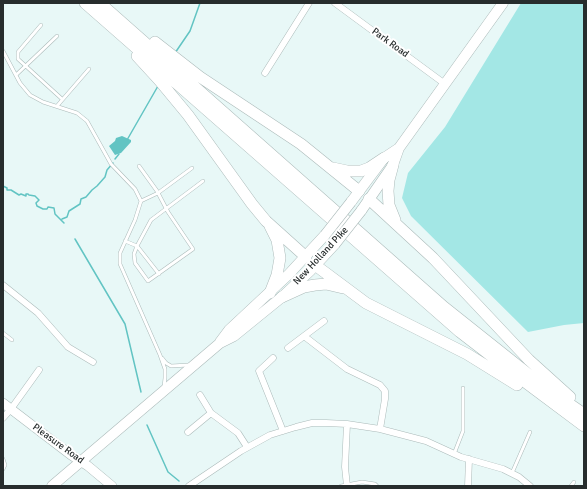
<!DOCTYPE html>
<style>
body{margin:0}
#map{position:relative;width:587px;height:489px;overflow:hidden;background:#e8f8f7;font-family:Signika,sans-serif}
canvas{display:block}
.frame{position:absolute;inset:0;border:4px solid #272d2d;pointer-events:none}
</style>
<div id="map">
<canvas width="587" height="489"></canvas>
<div class="frame"></div>
</div>
<script>
const c = document.querySelector('canvas').getContext('2d');
c.lineJoin = 'round';
function fill(path, color) { c.fillStyle = color; c.fill(path, 'evenodd'); }
const shape = rows => new Path2D(rows.map(r => 'M' + r).join(''));
function strokePath(path, color, width, dash) { c.strokeStyle = color; c.lineWidth = width; c.lineCap = dash ? 'butt' : 'round'; c.setLineDash(dash || []); c.stroke(path); }
function drawText(font, color, halo, rows, align = 'center') {
  c.font = font + ' Signika,sans-serif'; c.lineWidth = 4; c.setLineDash([]); c.textBaseline = 'middle'; c.strokeStyle = halo; c.fillStyle = color; for (const [text, x, y, turn = 0] of rows) {
    c.save(); c.translate(x, y); c.rotate((+turn || 0) * Math.PI / 180); c.textAlign = isNaN(turn) ? turn : align; if (halo) c.strokeText(text, 0, 0); c.fillText(text, 0, 0); c.restore();
  }
}
fill(shape([
 [521,3,584,3,584,323,564,325,528,332,411,216,402,198,408,173,445,127]
]), '#a3e7e5');
fill(shape([
 [122,136,131,140,131,142,121,153,115,155,109,146,115,141,116,138]
]), '#62c4c3');
strokePath(shape([
 [175,53,190,31,200,3],
 [127,140,158,86],
 [115,159,119,154],
 [3,186,7,188,7,190,11,190,19,195,21,194,26,196,26,194,28,194,29,195,35,196,39,200,36,203,37,206,43,209,47,209,48,207,54,208,55,214,64,223],
 [62,219,67,217,69,211,80,204,81,199,86,197,92,190,97,186,105,177,107,170,113,163],
 [75,239,125,324,141,392],
 [147,425,168,472,179,481]
]), '#62c4c3', 1.5);
const lane = shape([
 [41,25,18,52,18,59,62,99],
 [3,51,20,83,30,95,43,102,77,113,87,121,111,164,135,189,141,201,135,220,120,253,120,264,160,355,165,369,165,378,164,387],
 [16,75,57,36],
 [57,106,89,69],
 [141,201,158,193,192,168],
 [125,241,137,246,134,254,135,263,148,281,193,249,168,212,157,191,139,166],
 [159,274,137,246,151,220,203,181],
 [3,333,12,340],
 [162,358,166,363,171,366,189,365],
 [454,454,463,431,463,388],
 [3,459,5,465,3,469],
 [512,473,530,432],
 [341,486,362,482,375,484,377,486],
 [571,486,574,482]
]);
const street = shape([
 [335,3,445,84],
 [265,73,309,3],
 [3,285,38,313,68,347,93,362],
 [304,336,347,369,380,385,385,391,385,399,380,429],
 [288,348,324,321],
 [273,358,259,371,283,431],
 [200,395,211,413,238,433,247,447],
 [3,418,11,409,39,370],
 [347,424,345,467,347,486],
 [188,432,211,413],
 [189,486,241,451,270,435,296,427,312,423,326,423,347,424,380,429,426,441,461,457,503,469,519,477,530,486],
 [468,486,469,459]
]);
const secondary = shape([
 [3,403,71,455,88,466,112,486]
]);
const primary = shape([
 [351,202,384,158,399,148,503,3],
 [361,211,393,165,399,148],
 [220,342,229,330,289,274,325,235],
 [52,486,220,343,234,336,282,297,310,271,335,244]
]);
const highway = shape([
 [85,3,460,332,521,379,584,426],
 [100,3,444,307,542,385,584,414],
 [155,42,200,77,301,144,359,191],
 [137,56,159,80,188,115,252,204,266,221,306,257],
 [393,165,389,180,388,191,389,205,395,220],
 [333,168,347,171,361,171,369,168,384,158],
 [369,199,433,258,529,360,570,397],
 [315,265,366,303,467,354,517,385],
 [270,293,277,275,280,258,277,240,270,226],
 [282,297,304,287,315,285,326,284,343,288]
]);
strokePath(lane, '#abbab9', 4);
strokePath(street, '#abbab9', 7);
strokePath(secondary, '#abbab9', 10);
strokePath(primary, '#abbab9', 11);
strokePath(highway, '#abbab9', 12);
strokePath(lane, '#fff', 3);
strokePath(street, '#fff', 6);
strokePath(secondary, '#fff', 9);
strokePath(primary, '#fff', 10);
strokePath(highway, '#fff', 11);
const primaryBridge = shape([
 [325,235,351,202],
 [335,244,361,211]
]);
strokePath(primaryBridge, '#abbab9', 11, []);
strokePath(primaryBridge, '#fff', 10);
drawText('10px', '#272d2d', '#fff', [
 ["Park Road",390,43,36],
 ["New Holland Pike",321,256,-47],
 ["Pleasure Road",58,444,36]
]);
</script>
